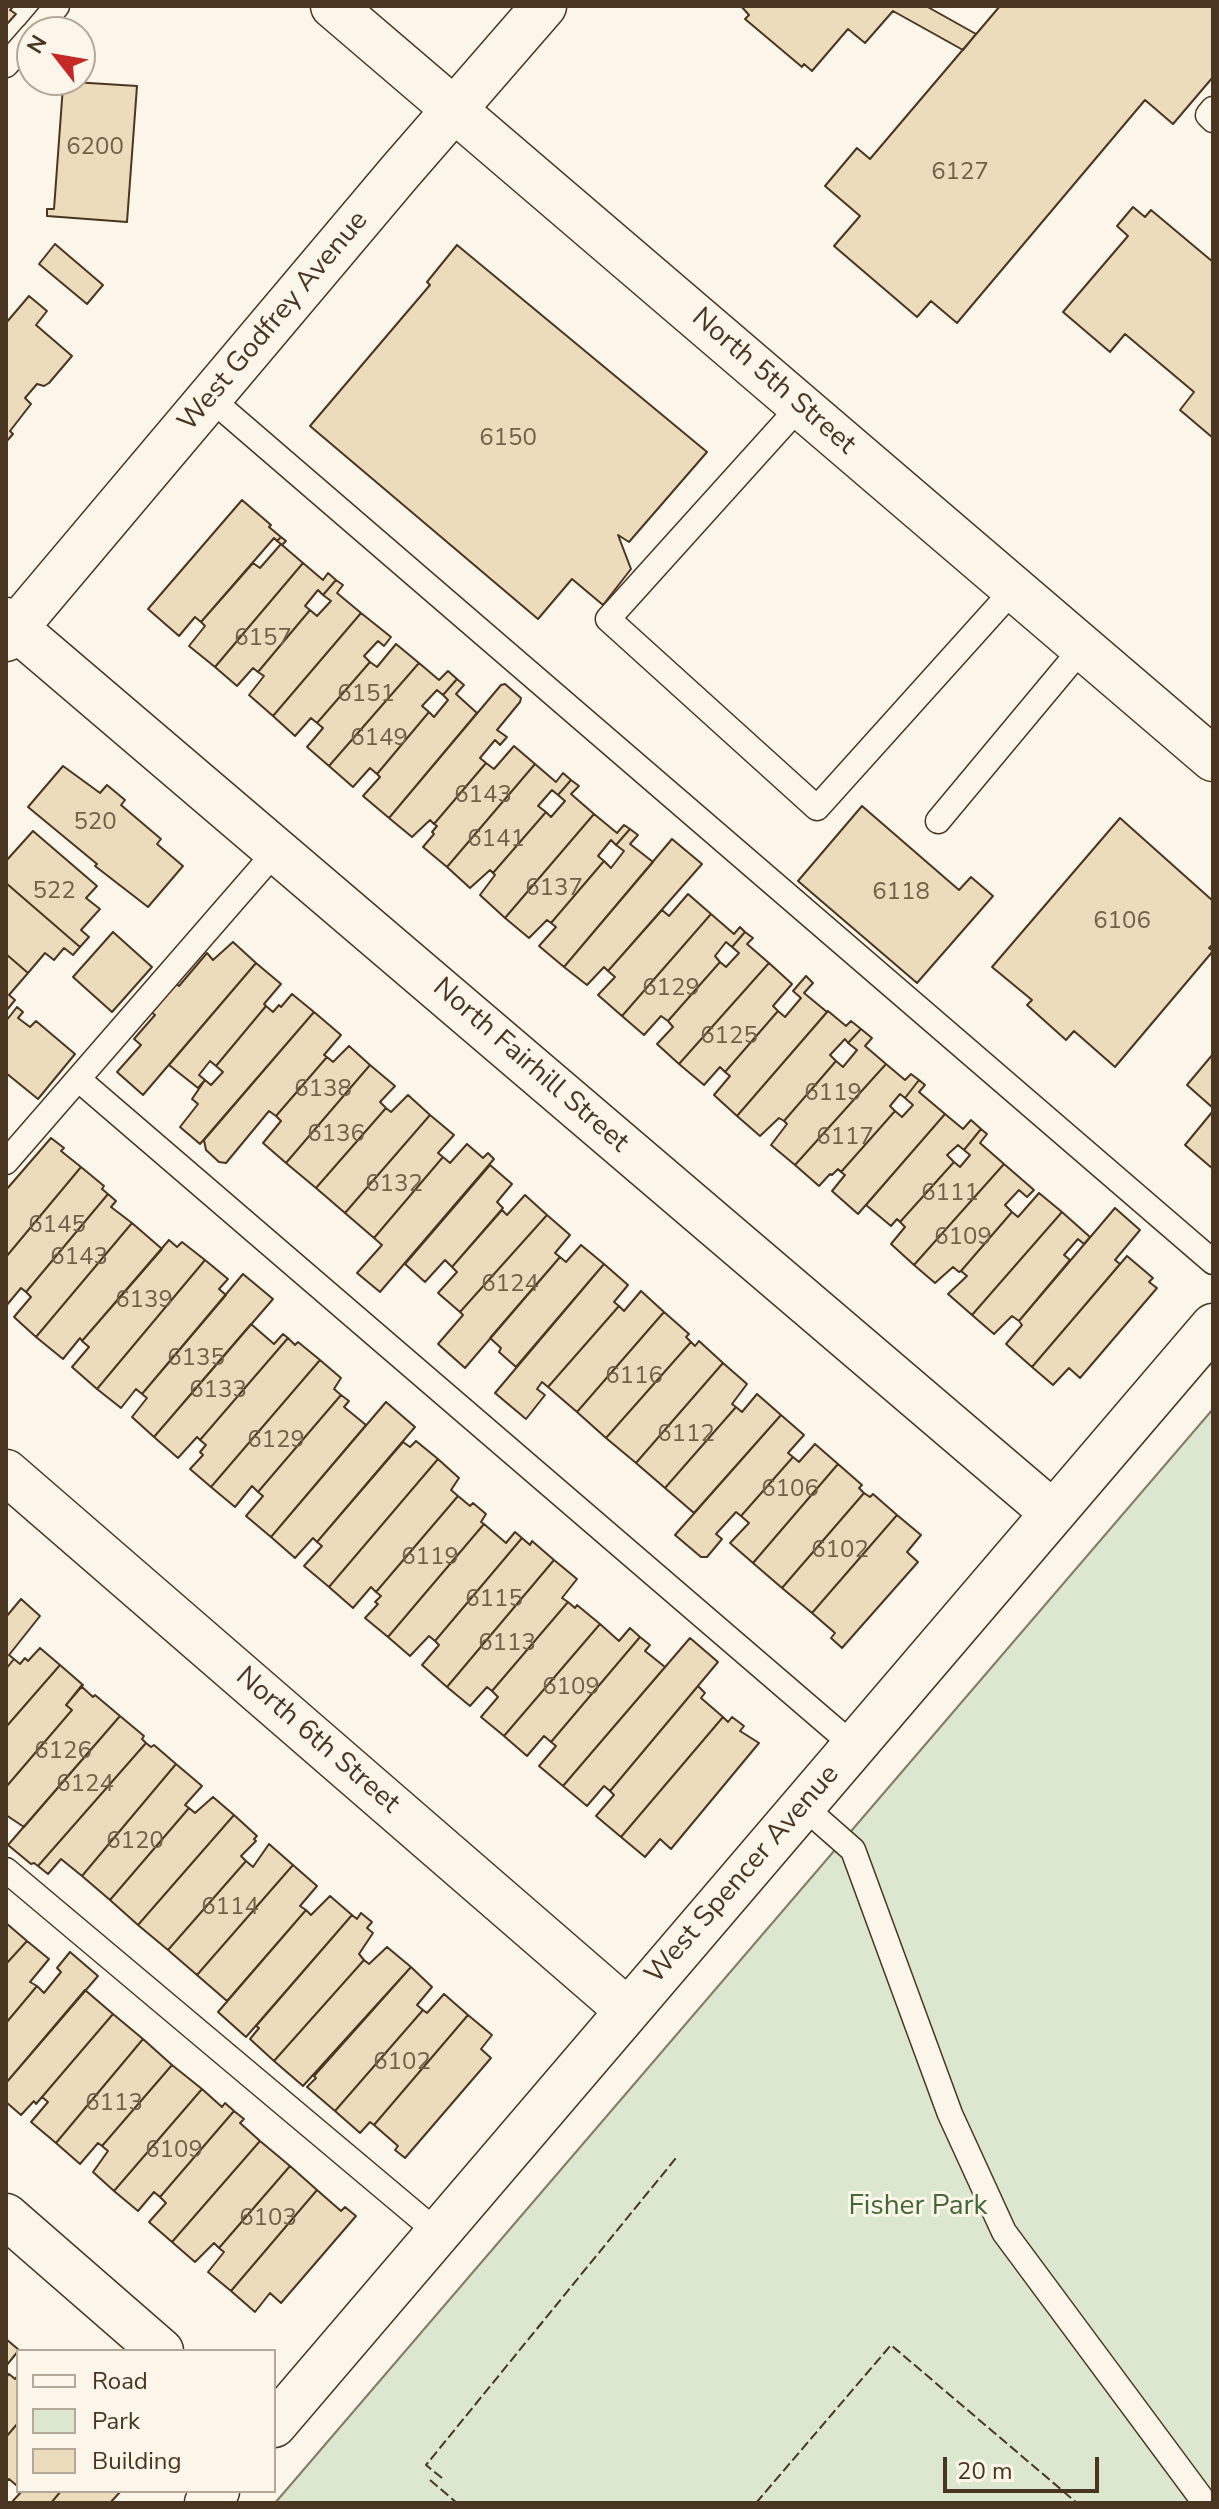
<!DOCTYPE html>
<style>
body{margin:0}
#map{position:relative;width:1219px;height:2509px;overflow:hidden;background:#fbf6e9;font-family:"Nunito Sans",sans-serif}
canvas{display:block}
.frame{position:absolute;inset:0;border:8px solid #4a3520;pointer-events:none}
.legend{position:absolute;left:16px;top:2349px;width:260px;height:144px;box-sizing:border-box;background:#fbf6e9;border:2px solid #b4a999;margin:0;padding:10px 14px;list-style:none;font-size:24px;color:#4a3520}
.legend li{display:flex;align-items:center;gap:16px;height:40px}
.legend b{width:40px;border:2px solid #b4a999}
.north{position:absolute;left:16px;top:16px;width:80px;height:80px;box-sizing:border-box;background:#fbf6e9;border:2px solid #b4a999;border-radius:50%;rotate:301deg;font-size:22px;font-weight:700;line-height:32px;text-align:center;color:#4a3520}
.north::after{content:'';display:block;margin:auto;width:28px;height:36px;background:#c62828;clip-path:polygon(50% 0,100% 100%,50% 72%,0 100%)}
.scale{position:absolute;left:943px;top:2457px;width:156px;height:36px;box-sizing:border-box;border:4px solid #4a3520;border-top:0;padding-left:10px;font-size:24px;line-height:28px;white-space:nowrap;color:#4a3520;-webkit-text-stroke:6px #fbf6e9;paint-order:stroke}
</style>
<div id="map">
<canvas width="1219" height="2509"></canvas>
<div class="frame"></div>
<ul class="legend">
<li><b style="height:10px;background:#fbf6e9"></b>Road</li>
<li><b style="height:22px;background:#dce7d0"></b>Park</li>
<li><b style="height:22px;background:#ecdcbc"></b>Building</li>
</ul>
<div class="north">N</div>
<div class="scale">20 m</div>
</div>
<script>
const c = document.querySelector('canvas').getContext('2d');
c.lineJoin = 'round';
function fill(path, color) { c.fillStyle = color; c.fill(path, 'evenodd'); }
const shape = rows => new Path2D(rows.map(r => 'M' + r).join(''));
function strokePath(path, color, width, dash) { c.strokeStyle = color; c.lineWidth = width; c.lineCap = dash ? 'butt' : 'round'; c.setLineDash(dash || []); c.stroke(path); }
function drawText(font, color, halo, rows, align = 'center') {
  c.font = font + ' "Nunito Sans",sans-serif'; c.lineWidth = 6; c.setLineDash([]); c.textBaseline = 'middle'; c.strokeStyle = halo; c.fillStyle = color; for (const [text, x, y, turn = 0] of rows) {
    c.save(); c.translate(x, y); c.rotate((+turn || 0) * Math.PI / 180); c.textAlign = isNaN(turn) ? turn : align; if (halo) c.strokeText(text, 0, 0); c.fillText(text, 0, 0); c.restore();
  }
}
const green = shape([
 [1213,1409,1213,2503,275,2503,1213,1409]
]);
fill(green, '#dce7d0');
strokePath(green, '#887966', 2);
const building = shape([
 [6,6,14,6,10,10,16,14,6,25,6,6],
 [741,6,926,6,976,34,963,50,893,11,865,43,848,29,812,71,804,64,802,67,745,19,749,15,741,6],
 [1000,6,1213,6,1213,77,1173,124,1145,100,957,323,931,301,917,317,834,246,860,216,825,186,857,148,870,159,1000,6],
 [57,81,137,86,127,222,47,216,47,209,54,209,63,86,57,86,57,81],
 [1133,207,1145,217,1151,210,1213,262,1213,438,1180,410,1194,392,1125,334,1110,352,1063,312,1128,236,1117,226,1133,207],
 [55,244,103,285,87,304,39,264,55,244],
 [457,245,707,452,629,542,618,535,631,569,603,605,572,579,538,619,310,426,430,285,427,282,457,245],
 [29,296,47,311,36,325,72,356,49,383,44,386,37,384,25,398,31,404,10,431,13,434,6,442,6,323,29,296],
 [242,500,271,525,269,527,281,537,277,541,274,538,201,622,195,617,179,636,148,609,242,500],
 [281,537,286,541,282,545,303,563,215,667,189,646,205,626,201,622,253,563,260,568,281,544,277,541,281,537],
 [303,563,323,580,328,573,336,580,323,595,318,590,305,606,310,610,258,672,253,668,237,686,215,667,303,563],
 [336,580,343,585,337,593,361,613,273,716,249,695,264,676,258,672,310,610,317,616,331,601,323,595,336,580],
 [361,613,391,637,384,646,378,641,364,656,370,662,317,723,311,718,295,736,273,716,361,613],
 [396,644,419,663,329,766,307,747,323,728,317,723,370,662,377,667,396,644],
 [419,663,439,680,448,671,457,679,443,695,437,690,422,706,429,712,377,774,370,768,353,787,329,766,419,663],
 [457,679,464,685,456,694,477,713,389,818,363,796,380,777,377,774,429,712,434,717,448,700,443,695,457,679],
 [505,684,521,698,520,702,497,730,507,737,500,745,495,740,480,758,486,763,434,824,430,820,412,837,389,818,501,685,505,684],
 [514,746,535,764,447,867,423,847,434,834,432,832,437,826,434,824,486,763,494,769,514,746],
 [535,764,556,782,563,773,571,780,558,795,552,790,538,806,546,812,493,873,490,870,470,888,447,867,535,764],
 [63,766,100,793,107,785,125,800,121,805,161,839,157,844,183,866,148,907,95,866,97,864,28,807,63,766],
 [571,780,579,786,571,794,594,814,505,918,480,895,495,875,493,873,546,812,551,817,565,801,558,795,571,780],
 [862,806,959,890,971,877,993,896,917,983,798,881,862,806],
 [594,814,617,833,624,825,630,829,616,845,611,840,598,856,604,861,551,923,547,920,529,938,505,918,594,814],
 [1120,818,1213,901,1213,944,1209,948,1213,951,1115,1067,1074,1031,1066,1040,1027,1005,1032,1000,992,967,1120,818],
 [630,829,638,835,630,844,653,862,564,967,539,946,556,927,551,923,604,861,611,868,624,851,616,845,630,829],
 [33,831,97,886,86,898,100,909,81,930,89,937,80,947,6,883,6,861,33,831],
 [672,839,702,864,608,971,604,967,587,985,564,967,672,839],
 [6,883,80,947,73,955,64,948,54,960,45,953,28,973,6,954,6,883],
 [688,894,711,914,622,1016,598,995,615,977,608,971,662,910,669,916,688,894],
 [711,914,734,934,740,927,745,932,732,947,726,942,715,956,720,962,668,1021,661,1016,644,1035,622,1016,711,914],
 [113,932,152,967,112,1012,73,977,113,932],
 [745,932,753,938,747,944,769,963,679,1064,657,1044,673,1027,668,1021,720,962,726,967,739,953,732,947,745,932],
 [233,942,256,963,143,1095,117,1072,141,1045,134,1039,155,1015,151,1012,175,983,179,986,207,953,213,960,233,942],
 [6,954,28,973,9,995,15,1000,6,1011,6,954],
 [256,963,281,984,264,1004,266,1006,216,1066,210,1061,199,1075,205,1080,198,1088,169,1065,256,963],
 [769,963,792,984,773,1006,778,1011,725,1072,720,1067,704,1085,679,1064,769,963],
 [806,976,813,983,804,993,827,1012,737,1116,714,1095,730,1076,725,1072,778,1011,785,1017,801,998,793,991,806,976],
 [292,994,314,1012,200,1144,180,1127,198,1104,192,1099,205,1080,211,1085,223,1072,216,1066,266,1006,273,1012,279,1005,281,1007,292,994],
 [17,1007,23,1012,18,1018,30,1027,36,1021,75,1054,38,1099,6,1073,6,1021,17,1007],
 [828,1011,846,1026,851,1021,861,1029,848,1043,845,1039,830,1055,836,1061,784,1121,779,1118,760,1136,737,1116,828,1011],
 [314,1012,341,1035,324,1055,327,1057,276,1116,269,1111,226,1163,219,1162,206,1150,204,1140,314,1012],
 [861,1029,872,1038,865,1046,886,1064,795,1165,771,1145,787,1124,784,1121,836,1061,843,1067,857,1050,848,1043,861,1029],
 [349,1046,370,1065,286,1163,263,1143,281,1121,276,1116,327,1057,333,1062,349,1046],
 [1213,1054,1213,1108,1187,1085,1213,1054],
 [886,1064,905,1080,911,1074,919,1080,905,1098,900,1094,890,1106,895,1111,841,1172,838,1169,832,1175,830,1174,819,1186,795,1165,886,1064],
 [370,1065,395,1086,380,1102,386,1108,316,1188,286,1163,370,1065],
 [919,1080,925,1085,919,1092,945,1114,858,1214,832,1191,845,1175,841,1172,895,1111,902,1117,913,1105,905,1098,919,1080],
 [408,1095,430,1115,345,1213,316,1188,386,1108,391,1112,408,1095],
 [1213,1111,1213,1169,1185,1145,1213,1111],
 [945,1114,963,1129,971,1120,981,1129,964,1150,958,1145,947,1155,954,1162,900,1222,897,1219,891,1226,866,1205,945,1114],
 [430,1115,454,1135,438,1153,443,1157,374,1238,345,1213,430,1115],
 [981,1129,987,1134,980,1143,1004,1164,914,1265,891,1244,905,1227,900,1222,954,1162,960,1167,970,1155,964,1150,981,1129],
 [51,1138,64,1148,61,1151,81,1167,6,1257,6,1190,51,1138],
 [467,1144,483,1158,488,1153,494,1159,380,1292,357,1273,382,1245,374,1238,443,1157,450,1163,467,1144],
 [1004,1164,1034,1190,1027,1197,1019,1190,1005,1205,1012,1212,961,1271,959,1272,953,1267,935,1283,914,1265,1004,1164],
 [490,1165,512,1184,497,1202,503,1208,452,1267,445,1260,425,1282,405,1264,490,1165],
 [81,1167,104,1186,102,1189,108,1194,26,1292,21,1288,6,1306,6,1257,81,1167],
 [1039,1193,1062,1212,972,1315,948,1294,967,1276,961,1271,1012,1212,1018,1217,1039,1193],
 [108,1194,116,1201,111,1207,132,1223,36,1337,14,1317,31,1297,26,1292,108,1194],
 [525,1195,547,1215,460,1312,438,1293,457,1272,452,1267,502,1210,507,1215,525,1195],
 [1115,1208,1140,1230,1115,1260,1120,1264,1032,1367,1006,1344,1022,1325,1019,1321,1115,1208],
 [1062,1212,1090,1237,1084,1244,1078,1239,1064,1255,1070,1260,1019,1321,1012,1316,994,1334,972,1315,1062,1212],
 [547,1215,570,1235,555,1253,560,1257,465,1368,438,1344,463,1315,460,1312,547,1215],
 [132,1223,162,1249,82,1341,80,1338,63,1359,36,1337,132,1223],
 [169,1240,177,1247,182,1242,205,1260,97,1389,72,1367,89,1347,82,1341,169,1240],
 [581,1245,604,1264,516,1367,499,1352,501,1348,490,1338,560,1257,566,1262,581,1245],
 [1127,1256,1153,1278,1149,1282,1157,1288,1080,1378,1069,1368,1053,1385,1032,1367,1127,1256],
 [205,1260,228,1279,219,1289,226,1295,142,1394,136,1389,121,1408,97,1389,205,1260],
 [604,1264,628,1285,614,1302,619,1306,548,1387,542,1382,537,1389,545,1395,526,1419,495,1393,604,1264],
 [243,1274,273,1299,154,1437,132,1417,147,1398,142,1394,243,1274],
 [641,1291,664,1312,577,1412,548,1387,619,1306,624,1311,641,1291],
 [664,1312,689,1334,686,1337,691,1342,606,1438,577,1412,664,1312],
 [251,1324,274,1344,283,1334,288,1338,200,1440,197,1437,178,1458,154,1437,251,1324],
 [288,1338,295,1345,298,1342,320,1360,211,1487,190,1469,203,1455,200,1452,206,1445,200,1440,288,1338],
 [699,1341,723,1363,636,1463,606,1438,691,1342,695,1346,699,1341],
 [320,1360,341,1378,334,1389,341,1395,258,1492,252,1486,235,1507,211,1487,320,1360],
 [723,1363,747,1384,732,1404,736,1407,665,1488,636,1463,723,1363],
 [757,1394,781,1415,694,1513,665,1488,736,1407,742,1412,757,1394],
 [341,1395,349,1401,344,1407,366,1425,271,1537,246,1516,263,1496,258,1492,341,1395],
 [386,1402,415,1427,317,1542,313,1538,295,1558,271,1537,386,1402],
 [781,1415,804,1435,788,1453,793,1457,741,1516,736,1512,716,1534,722,1539,707,1557,701,1557,675,1535,781,1415],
 [416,1441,438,1459,329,1587,304,1566,322,1546,317,1542,403,1442,410,1447,416,1441],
 [815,1444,838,1464,753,1563,730,1543,749,1523,741,1516,793,1457,799,1462,815,1444],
 [438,1459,459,1478,451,1490,458,1496,376,1592,371,1587,353,1608,329,1587,438,1459],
 [838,1464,862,1485,859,1488,864,1493,782,1588,753,1563,838,1464],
 [864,1493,870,1497,873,1494,897,1515,812,1613,782,1588,864,1493],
 [458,1496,470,1506,473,1503,486,1514,481,1522,484,1524,388,1637,365,1618,378,1604,375,1602,381,1596,376,1592,458,1496],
 [897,1515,921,1535,907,1552,918,1562,842,1648,831,1638,835,1633,812,1613,897,1515],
 [484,1524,506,1543,515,1532,522,1538,435,1641,429,1636,410,1656,388,1637,484,1524],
 [522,1538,530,1545,532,1541,554,1560,447,1687,422,1665,439,1645,435,1641,522,1538],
 [554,1560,577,1579,562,1598,568,1602,492,1691,487,1687,470,1706,447,1687,554,1560],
 [21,1599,40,1616,9,1655,14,1659,6,1669,6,1617,21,1599],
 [568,1602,575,1608,577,1605,600,1624,504,1736,481,1717,498,1697,492,1691,568,1602],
 [600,1624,619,1641,630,1628,640,1637,551,1742,544,1736,527,1756,504,1736,600,1624],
 [640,1637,650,1645,645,1651,665,1667,563,1786,539,1766,556,1746,551,1742,640,1637],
 [690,1638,718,1662,610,1791,604,1786,587,1806,563,1786,690,1638],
 [40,1648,60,1665,6,1727,6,1669,14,1659,20,1664,25,1658,28,1661,40,1648],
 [60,1665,83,1685,66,1705,72,1710,6,1787,6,1727,60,1665],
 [81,1686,93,1697,95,1695,120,1716,24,1827,6,1815,6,1787,72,1710,66,1705,81,1686],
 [698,1686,705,1693,701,1698,723,1717,621,1837,596,1816,614,1795,610,1791,698,1686],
 [120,1716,144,1736,142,1739,146,1743,38,1866,34,1863,31,1864,8,1845,120,1716],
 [723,1717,728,1722,732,1717,744,1726,740,1731,759,1743,671,1849,660,1839,645,1857,621,1837,723,1717],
 [146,1743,151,1747,154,1745,176,1764,82,1876,61,1859,48,1874,38,1866,146,1743],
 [176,1764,202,1786,185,1805,189,1808,110,1900,82,1876,176,1764],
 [213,1797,234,1815,138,1925,110,1900,189,1808,195,1813,213,1797],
 [234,1815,257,1836,254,1839,256,1841,241,1856,246,1861,168,1950,138,1925,234,1815],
 [269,1844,293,1865,197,1975,168,1950,246,1861,253,1867,269,1844],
 [293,1865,317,1886,300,1906,306,1910,227,2001,197,1975,293,1865],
 [330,1896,352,1915,246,2037,218,2012,306,1910,311,1915,330,1896],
 [361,1913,372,1922,367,1928,373,1933,359,1954,364,1960,274,2061,250,2039,259,2028,256,2026,352,1915,357,1919,361,1913],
 [6,1923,27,1941,6,1964,6,1923],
 [27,1941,49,1959,30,1982,37,1986,6,2023,6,1964,27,1941],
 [387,1947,411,1967,303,2086,274,2061,364,1960,369,1964,387,1947],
 [70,1952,98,1976,6,2083,6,2023,37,1986,44,1993,61,1972,57,1968,70,1952],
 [411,1967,432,1987,417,2005,423,2010,335,2111,307,2087,316,2078,314,2076,411,1967],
 [85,1990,113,2014,36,2104,34,2101,21,2115,6,2102,6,2083,85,1990],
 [444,1994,468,2015,374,2125,370,2122,360,2133,335,2111,423,2010,427,2013,444,1994],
 [113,2014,143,2039,56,2143,31,2122,48,2102,42,2097,113,2014],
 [468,2015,492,2035,481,2049,491,2058,405,2158,395,2150,398,2146,374,2125,468,2015],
 [143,2039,172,2065,102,2146,98,2143,80,2164,56,2143,143,2039],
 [172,2065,202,2089,114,2191,93,2172,108,2151,102,2146,172,2065],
 [202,2089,222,2107,225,2103,234,2111,160,2197,154,2192,138,2211,114,2191,202,2089],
 [234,2111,244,2119,240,2123,260,2141,172,2242,149,2222,166,2203,160,2197,234,2111],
 [260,2141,290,2166,219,2248,214,2243,195,2262,172,2242,260,2141],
 [290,2166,317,2190,231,2291,208,2272,224,2252,219,2248,290,2166],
 [317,2190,341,2211,345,2207,356,2216,281,2303,270,2293,255,2312,231,2291,317,2190],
 [6,2339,19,2350,6,2366,6,2339],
 [9,2374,15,2379,18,2375,18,2423,6,2437,6,2378,9,2374],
 [18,2423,18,2482,16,2485,9,2479,6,2482,6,2437,18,2423],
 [22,2491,61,2491,51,2503,11,2503,22,2491],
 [61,2491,121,2491,110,2503,51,2503,61,2491]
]);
fill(building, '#ecdcbc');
strokePath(building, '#4a3520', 2);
const lane = shape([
 [35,32,57,6],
 [6,65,32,35],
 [1213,109,1208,115,1213,120],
 [210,398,1213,1262],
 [801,405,608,619,817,808,1015,588],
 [938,821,1083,647],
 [78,1079,854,1746],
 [6,1162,277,850],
 [803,1806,853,1850,950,2114,1004,2232,1205,2503],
 [6,1870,438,2233]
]);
const street = shape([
 [6,620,1053,1513],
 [6,1472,627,2010],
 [6,2216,161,2351],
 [274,2425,1213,1326],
 [207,2503,217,2491]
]);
const secondary = shape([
 [333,6,1213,759]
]);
const primary = shape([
 [6,639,399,173,544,6]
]);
strokePath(lane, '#4a3520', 27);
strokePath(street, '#4a3520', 47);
strokePath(secondary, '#4a3520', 47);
strokePath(primary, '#4a3520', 47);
strokePath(lane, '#fbf6e9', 24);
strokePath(street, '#fbf6e9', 44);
strokePath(secondary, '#fbf6e9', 44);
strokePath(primary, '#fbf6e9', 44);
strokePath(shape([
 [442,2478,426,2465,676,2158],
 [430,2480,457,2503],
 [756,2503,891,2345,1077,2503]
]), '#4a3520', 2, [10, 4]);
drawText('24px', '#725f47', null, [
 ["6200",95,148],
 ["6127",960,173],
 ["6150",508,439],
 ["6157",263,639],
 ["6151",366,695],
 ["6149",379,739],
 ["6143",483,796],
 ["520",95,823],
 ["6141",496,840],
 ["6137",554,889],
 ["522",54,892],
 ["6118",901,893],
 ["6106",1122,922],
 ["6129",671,989],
 ["6125",729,1037],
 ["6138",323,1090],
 ["6119",833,1094],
 ["6136",336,1135],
 ["6117",845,1138],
 ["6132",394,1185],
 ["6111",950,1194],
 ["6145",57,1226],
 ["6109",963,1238],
 ["6143",79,1258],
 ["6124",510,1285],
 ["6139",144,1301],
 ["6135",196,1359],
 ["6116",634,1377],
 ["6133",218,1391],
 ["6112",686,1435],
 ["6129",276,1441],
 ["6106",790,1490],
 ["6102",840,1551],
 ["6119",430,1558],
 ["6115",494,1600],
 ["6113",507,1644],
 ["6109",571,1688],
 ["6126",63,1752],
 ["6124",85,1785],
 ["6120",135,1842],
 ["6114",230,1908],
 ["6102",402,2063],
 ["6113",114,2104],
 ["6109",174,2151],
 ["6103",268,2219]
]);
drawText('28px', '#4a3520', '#fbf6e9', [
 ["West Godfrey Avenue",274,322,-50],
 ["North 5th Street",773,382,41],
 ["North Fairhill Street",530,1066,41],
 ["North 6th Street",317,1741,41],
 ["West Spencer Avenue",743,1875,-49]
]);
drawText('28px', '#436837', '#fbf6e9', [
 ["Fisher Park",918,2207]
]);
</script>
